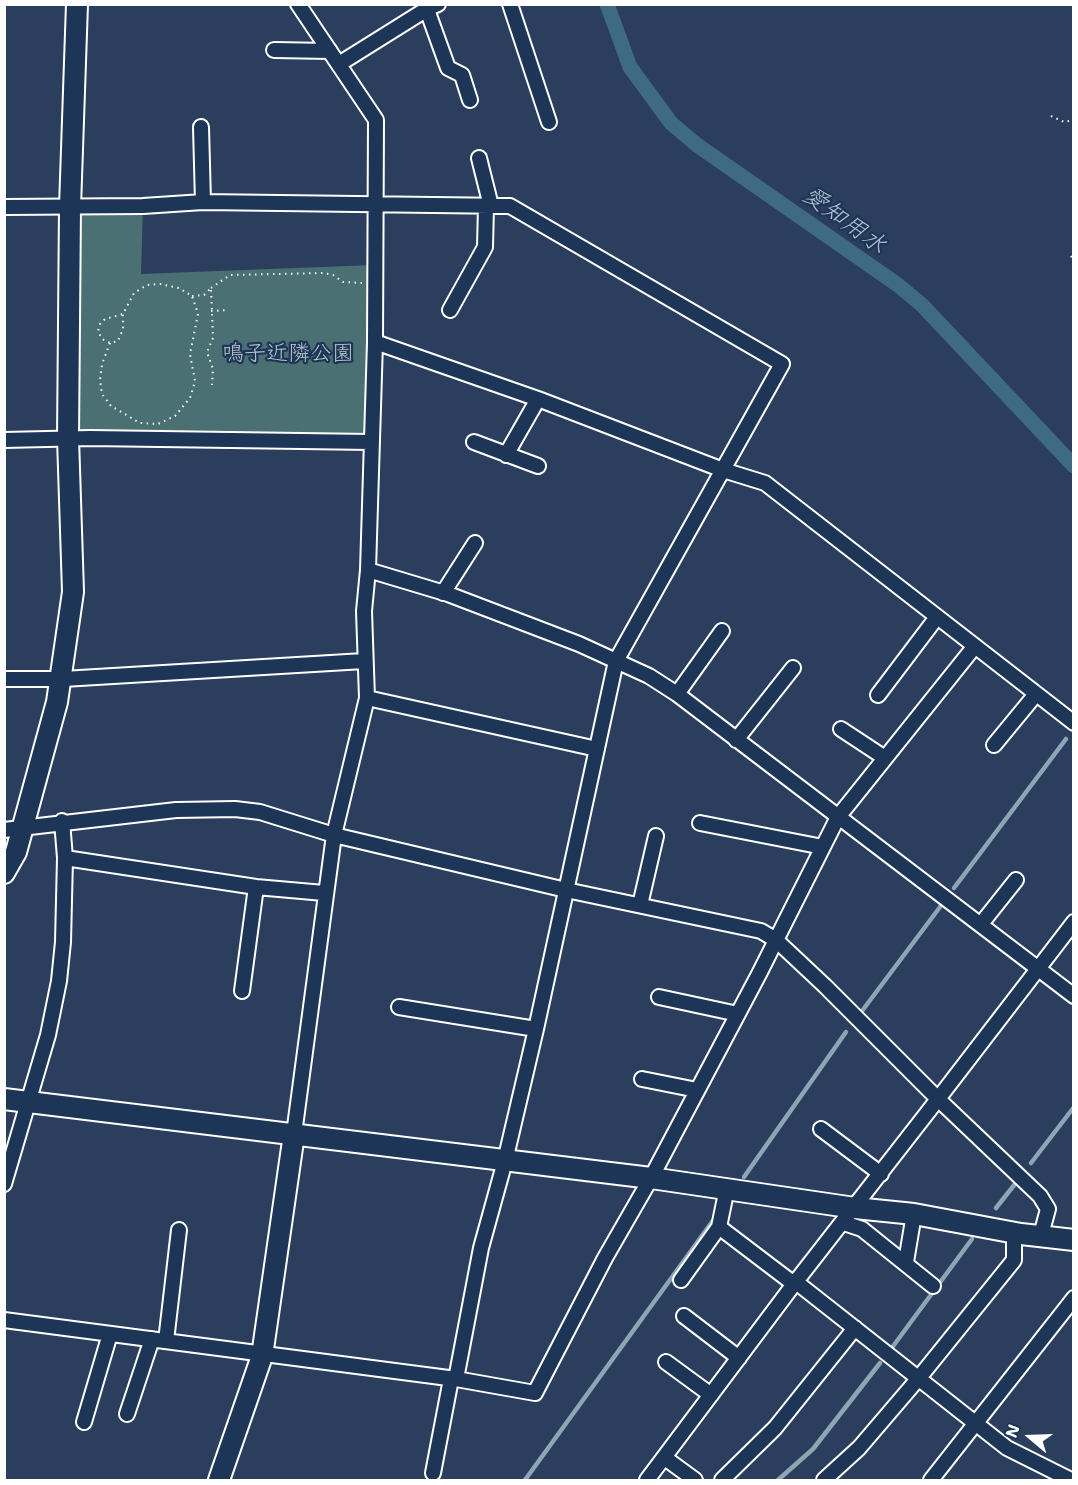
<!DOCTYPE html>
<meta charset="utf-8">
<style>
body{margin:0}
#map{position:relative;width:1078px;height:1485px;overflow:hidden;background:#2c3e5d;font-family:"Shantell Sans",sans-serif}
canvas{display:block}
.frame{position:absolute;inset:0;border:6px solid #fff;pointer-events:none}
.north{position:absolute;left:1000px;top:1407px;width:60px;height:60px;-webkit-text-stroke:4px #1d3557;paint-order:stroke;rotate:289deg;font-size:16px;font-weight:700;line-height:24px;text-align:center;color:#fff}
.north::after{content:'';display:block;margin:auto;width:21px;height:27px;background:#fff;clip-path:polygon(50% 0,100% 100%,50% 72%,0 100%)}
</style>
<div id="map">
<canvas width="1078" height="1485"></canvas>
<div class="frame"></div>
<div class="north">N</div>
</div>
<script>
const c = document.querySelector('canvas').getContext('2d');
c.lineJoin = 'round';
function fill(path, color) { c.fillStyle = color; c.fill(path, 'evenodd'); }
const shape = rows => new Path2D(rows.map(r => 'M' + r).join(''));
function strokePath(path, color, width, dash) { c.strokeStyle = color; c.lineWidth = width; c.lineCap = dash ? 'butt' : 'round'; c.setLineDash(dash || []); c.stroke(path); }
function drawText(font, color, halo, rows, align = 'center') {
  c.font = font + ' "Shantell Sans","Klee One",sans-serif'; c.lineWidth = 4.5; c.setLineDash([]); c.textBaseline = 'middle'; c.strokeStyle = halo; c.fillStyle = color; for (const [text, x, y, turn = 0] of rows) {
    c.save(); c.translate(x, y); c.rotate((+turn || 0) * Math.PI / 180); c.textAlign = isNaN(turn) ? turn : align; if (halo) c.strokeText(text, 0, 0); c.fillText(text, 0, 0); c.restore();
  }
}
fill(shape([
 [143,206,141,274,373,265,371,442,68,438,70,207]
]), '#4a7073');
strokePath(shape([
 [954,888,1066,739],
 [862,1011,940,907],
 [1031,1163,1074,1107],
 [744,1177,846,1032],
 [996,1208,1015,1184],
 [891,1349,972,1239],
 [525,1480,717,1215],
 [778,1480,813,1449,880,1363]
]), '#8ca6b5', 4.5);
strokePath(shape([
 [607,4,630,67,671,123,697,145,898,285,922,305,1074,466]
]), '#3f6a84', 15);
const street = shape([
 [425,4,448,68,462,75,470,100],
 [510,4,549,122],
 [274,50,330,51],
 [339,64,427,9,438,4],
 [201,127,203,202],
 [479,158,491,206],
 [4,207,143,206,203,202,510,206,782,364,616,661,536,1029,505,1161,481,1248,456,1379],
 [450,310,485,247,486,206],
 [375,342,538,399,723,470,765,483,1074,723],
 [4,440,90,438,371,442],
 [474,442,538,466],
 [506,455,538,399],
 [368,570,448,594,579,644,649,676,677,694,1074,996],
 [443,593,475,543],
 [4,679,63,679,364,661],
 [677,694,722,631],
 [878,695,937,617],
 [367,698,597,749],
 [841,729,885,758],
 [736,740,793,668],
 [994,745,1036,694],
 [700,823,823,847],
 [4,830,176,810,235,809,260,812,334,835,566,890,761,931,776,940,825,986,938,1099,1074,922],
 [65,858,256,887,324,893],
 [640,905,656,836],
 [981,924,1016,880],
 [242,991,256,887],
 [659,997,738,1014],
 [399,1007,536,1029],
 [642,1079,697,1090],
 [821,1129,881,1174],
 [294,1134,334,835,367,698,364,611,368,570,375,342,376,120,298,4],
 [4,1184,48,1035,59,981,63,942,65,858,62,821],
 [844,1223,862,1229,933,1286],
 [719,1227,794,1284],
 [906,1262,914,1214],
 [681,1280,719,1227,727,1188],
 [796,1282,1007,1448,1071,1480],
 [684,1316,739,1358],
 [4,1320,456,1379,535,1393,605,1258,651,1178,759,974,838,817,975,646],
 [166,1341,179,1230],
 [666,1362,711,1395],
 [127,1414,152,1339],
 [84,1422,110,1334],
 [665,1458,695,1480],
 [433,1473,451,1379],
 [647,1480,794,1284,938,1099,1040,1196,1048,1209,1041,1235],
 [722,1480,775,1428,855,1328],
 [824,1480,859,1448,918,1379,1014,1260,1014,1241,1021,1234],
 [931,1480,1074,1298]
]);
const secondary = shape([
 [4,873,16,852,57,702,73,592,68,438,70,207,77,4],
 [4,1099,651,1178,855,1208,914,1214,1021,1234,1074,1240],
 [219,1480,262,1356,294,1134]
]);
strokePath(street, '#fff', 18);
strokePath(secondary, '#fff', 24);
strokePath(shape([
 [1051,116,1064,122,1074,120],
 [1071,256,1074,262],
 [211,288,230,275,324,273,333,275,343,282,363,283],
 [192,296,204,295,211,288,213,338,207,352,213,369,212,385],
 [211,311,228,310],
 [110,343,102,364,100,380,102,394,111,406,140,423,158,424,175,416,190,398,195,381,190,354,198,314,192,296,179,288,160,284,147,285,134,293,123,314,123,329,118,341,110,343,102,339,98,331,100,324,105,319,123,314]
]), '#fff', 2, [1.5, 4.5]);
strokePath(street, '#1d3557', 14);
strokePath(secondary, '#1d3557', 20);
drawText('22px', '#b7c6c7', '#1d3557', [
 ["鳴子近隣公園",288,354]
]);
drawText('italic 24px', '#b2c3ce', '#1d3557', [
 ["愛知用水",844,221,36]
]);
</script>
